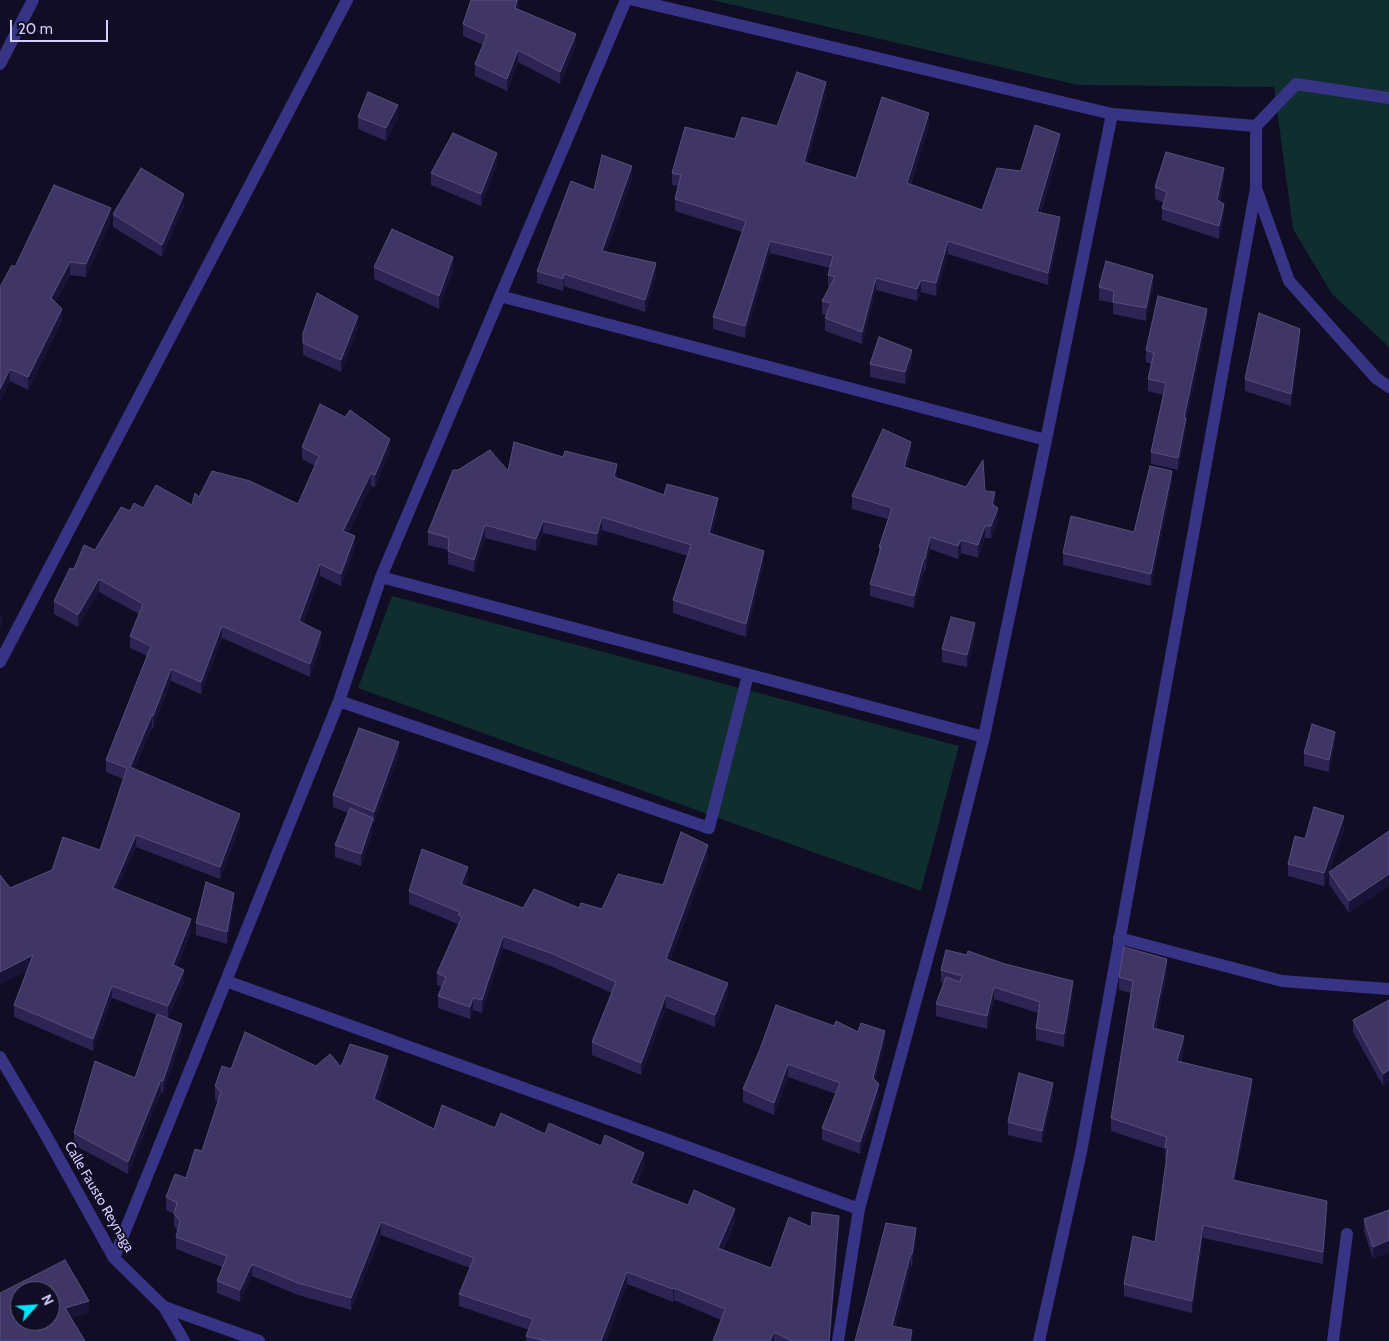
<!DOCTYPE html>
<style>
body{margin:0}
#map{position:relative;width:1389px;height:1341px;overflow:hidden;background:#100d24;font-family:Cabin,sans-serif}
canvas{display:block}
.north{position:absolute;left:10px;top:1281px;width:50px;height:50px;box-sizing:border-box;background:#100d24;border:1px solid #5f5b7c;border-radius:50%;rotate:64deg;font-size:14px;font-weight:700;line-height:20px;text-align:center;color:#d5cfff}
.north::after{content:'';display:block;margin:auto;width:18px;height:22px;background:#00e3fa;clip-path:polygon(50% 0,100% 100%,50% 72%,0 100%)}
.scale{position:absolute;left:10px;top:20px;width:98px;height:22px;box-sizing:border-box;border:2px solid #d5cfff;border-top:0;padding-left:6px;font-size:15px;line-height:18px;white-space:nowrap;color:#d5cfff;-webkit-text-stroke:4px #100d24;paint-order:stroke}
</style>
<div id="map">
<canvas width="1389" height="1341"></canvas>
<div class="north">N</div>
<div class="scale">20 m</div>
</div>
<script>
const c = document.querySelector('canvas').getContext('2d');
c.lineJoin = 'round';
function fill(path, color) { c.fillStyle = color; c.fill(path, 'evenodd'); }
const shape = rows => new Path2D(rows.map(r => 'M' + r).join(''));
function strokePath(path, color, width, dash) { c.strokeStyle = color; c.lineWidth = width; c.lineCap = dash ? 'butt' : 'round'; c.setLineDash(dash || []); c.stroke(path); }
function drawText(font, color, halo, rows, align = 'center') {
  c.font = font + ' Cabin,sans-serif'; c.lineWidth = 4; c.setLineDash([]); c.textBaseline = 'middle'; c.strokeStyle = halo; c.fillStyle = color; for (const [text, x, y, turn = 0] of rows) {
    c.save(); c.translate(x, y); c.rotate((+turn || 0) * Math.PI / 180); c.textAlign = isNaN(turn) ? turn : align; if (halo) c.strokeText(text, 0, 0); c.fillText(text, 0, 0); c.restore();
  }
}
fill(shape([
 [712,0,1389,0,1389,347,1332,294,1293,229,1274,87,1078,85],
 [392,596,959,746,921,891,358,688]
]), '#0f2e2d');
strokePath(shape([
 [1256,126,1296,84,1389,98],
 [1119,938,1282,981,1389,989],
 [1333,1341,1347,1234]
]), '#373486', 12);
strokePath(shape([
 [634,0,1112,114,1256,126,1256,188,1289,281,1376,378,1389,387],
 [0,64,33,0],
 [500,296,1046,440,984,737,941,908,859,1209,838,1341],
 [1046,440,1112,114],
 [381,577,984,737],
 [0,662,347,0],
 [339,701,709,828,748,675],
 [226,981,859,1209],
 [0,1057,43,1130,114,1258,164,1307,259,1341],
 [114,1258,339,701,381,577,626,0],
 [164,1307,184,1341],
 [1039,1341,1081,1152,1256,188]
]), '#373486', 12);
fill(shape([
 [519,0,518,9,576,46,560,84,518,62,507,91,475,76,475,64,483,45,463,36,463,24],
 [826,95,807,163,856,178,929,125,911,184,982,210,1021,171,1060,147,1041,212,1060,230,1048,285,948,254,936,296,921,292,917,301,876,290,862,344,825,331,825,318,827,315,822,314,822,301,830,287,828,287,828,275,830,268,770,253,745,338,713,329,713,317,742,232,675,211,675,199,678,186,672,185,672,173,735,139,777,126],
 [358,117,398,117,386,141,358,129],
 [497,165,481,206,431,185,431,173],
 [632,178,606,252,656,275,645,312,564,286,563,291,537,283,537,271,594,190],
 [1224,181,1220,202,1224,216,1219,239,1162,220,1162,208,1164,203,1155,199,1155,187],
 [184,206,162,257,113,227,113,214],
 [111,220,86,277,70,275,55,302,62,321,28,390,10,381,0,401,15,267],
 [374,267,453,270,439,309,374,279],
 [1099,287,1153,287,1146,321,1113,314,1113,303,1099,300],
 [1207,322,1186,422,1186,430,1178,470,1151,464,1151,452,1163,395,1148,391,1148,379,1151,364,1146,362,1146,350],
 [358,328,341,372,303,355,303,333],
 [1300,341,1291,406,1245,391,1245,379],
 [912,363,905,384,870,377,870,364],
 [302,447,390,451,375,487,371,486,348,533,355,548,341,586,320,576,303,623,321,644,310,677,222,638,201,694,171,681,153,728,152,728,134,769,240,826,220,879,136,847,117,889,191,931,177,967,184,982,168,1018,182,1036,163,1093,161,1092,128,1174,74,1145,74,1133,135,1078,157,1015,112,998,93,1051,14,1017,14,1005,27,971,10,888,100,850,123,779,106,772,106,760,147,656,130,648,130,636,139,614,99,592,78,627,54,614,54,601,74,569,95,550,130,511,143,508,192,505,199,497,298,504,315,466,302,459],
 [911,454,907,468,966,487,985,491,995,505,995,506,998,521,991,538,985,538,978,558,961,553,958,559,930,549,925,571,924,571,914,608,870,596,870,584,879,554,879,547,888,519,852,509,852,496],
 [508,471,617,476,617,478,664,495,718,510,712,534,764,563,746,637,673,613,673,600,688,556,602,530,597,546,543,533,536,551,485,538,474,572,448,564,448,550,428,545,428,532],
 [1172,483,1151,586,1063,565,1063,553,1134,532],
 [975,635,967,667,942,662,942,649],
 [1335,744,1329,772,1304,766,1304,753],
 [399,754,373,824,373,830,361,866,335,857,335,845,348,813,333,807,333,795],
 [1344,829,1329,872,1389,831,1389,886,1349,913,1329,884,1329,872,1324,886,1288,876,1288,864,1305,839],
 [708,857,670,961,728,995,715,1027,666,1008,641,1075,592,1055,592,1042,612,993,553,967,503,948,482,1013,473,1010,470,1019,438,1008,438,996,442,987,437,985,437,973,458,924,409,904,409,891,468,879,465,885,523,908,579,908,602,909,663,885],
 [234,905,227,944,196,935,196,923],
 [941,970,1073,993,1064,1047,1036,1040,1036,1028,1038,1013,994,999,987,1029,936,1016,936,1004,943,983,941,982],
 [1167,972,1156,1028,1184,1048,1181,1062,1252,1091,1235,1180,1327,1213,1323,1264,1203,1238,1192,1313,1124,1296,1124,1284,1155,1242,1166,1160,1165,1159,1165,1149,1111,1131,1111,1118,1131,993,1119,990,1119,977],
 [1389,1000,1383,1086,1353,1032,1353,1020],
 [834,1026,858,1032,885,1043,875,1080,879,1096,860,1154,822,1140,822,1128,836,1094,788,1077,774,1115,743,1102,743,1089,760,1049],
 [316,1066,388,1069,378,1100,434,1129,495,1128,545,1134,644,1165,636,1185,688,1205,735,1222,723,1250,771,1268,811,1227,839,1228,830,1341,713,1341,721,1320,674,1300,673,1302,627,1284,606,1341,526,1341,526,1336,529,1330,459,1306,459,1294,470,1268,381,1235,351,1310,298,1295,252,1276,240,1302,217,1293,217,1281,222,1267,176,1249,176,1237,178,1231,174,1226,174,1214,166,1210,166,1197,186,1178,202,1151,218,1102,215,1099,215,1086,231,1069],
 [1053,1095,1042,1143,1008,1135,1008,1122],
 [1389,1210,1373,1259,1364,1231,1364,1219],
 [916,1240,912,1266,911,1266,895,1327,912,1341,855,1341]
]), '#2e2453');
fill(shape([
 [517,0,519,0,519,4,515,20,515,8],
 [576,34,576,46,560,84,560,72],
 [518,50,518,62,507,91,507,79],
 [826,82,826,95,804,174,804,162],
 [398,105,398,117,386,141,386,128],
 [929,113,929,125,907,195,907,183],
 [1060,134,1060,147,1037,224,1037,212],
 [497,153,497,165,481,206,481,194],
 [632,166,632,178,602,263,602,251],
 [1224,168,1224,181,1217,213,1217,200],
 [184,194,184,206,162,257,162,245],
 [1224,204,1224,216,1219,239,1219,226],
 [111,208,111,220,86,277,86,264],
 [1060,217,1060,230,1048,285,1048,273],
 [770,241,770,253,745,338,745,326],
 [948,241,948,254,936,296,936,283],
 [453,257,453,270,439,309,439,296],
 [70,262,70,275,51,310,51,298],
 [656,263,656,275,645,312,645,300],
 [564,274,564,286,563,291,563,279],
 [1153,275,1153,287,1146,321,1146,308],
 [876,278,876,290,862,344,862,332],
 [921,280,921,292,917,301,917,289],
 [62,309,62,321,28,390,28,377],
 [1207,309,1207,322,1186,422,1186,430,1178,470,1178,458,1184,418],
 [358,316,358,328,341,372,341,360],
 [1300,329,1300,341,1291,406,1291,394],
 [912,350,912,363,905,384,905,372],
 [10,369,10,381,0,401,0,389],
 [390,439,390,451,375,487,375,475],
 [911,442,911,454,904,480,904,467],
 [617,464,617,476,614,489,614,477],
 [1172,471,1172,483,1151,586,1151,574],
 [371,473,371,486,343,543,343,531],
 [995,492,995,505,992,517,992,504],
 [718,498,718,510,709,546,709,533],
 [998,508,998,521,991,538,991,526],
 [602,517,602,530,597,546,597,534],
 [543,521,543,533,536,551,536,539],
 [485,525,485,538,474,572,474,560],
 [985,526,985,538,978,558,978,545],
 [355,536,355,548,341,586,341,574],
 [930,537,930,549,925,571,925,559],
 [961,540,961,553,958,559,958,546],
 [764,551,764,563,746,637,746,624],
 [924,558,924,571,914,608,914,596],
 [320,564,320,576,299,633,299,621],
 [99,579,99,592,78,627,78,615],
 [2,611,2,624,0,629,0,617],
 [975,623,975,635,967,667,967,655],
 [222,626,222,638,201,694,201,682],
 [321,632,321,644,310,677,310,664],
 [171,669,171,681,153,728,153,716],
 [152,715,152,728,130,780,130,767],
 [1335,732,1335,744,1329,772,1329,760],
 [399,742,399,754,374,824,374,812],
 [240,814,240,826,220,879,220,867],
 [1344,816,1344,829,1324,886,1324,873],
 [373,818,373,830,361,866,361,854],
 [136,835,136,847,113,900,113,888],
 [708,845,708,857,666,972,666,959],
 [468,867,468,879,461,896,461,884],
 [1389,874,1389,886,1349,913,1349,901],
 [234,893,234,905,227,944,227,932],
 [191,919,191,931,173,977,173,965],
 [503,936,503,948,482,1013,482,1000],
 [33,955,33,968,0,985,0,972],
 [1167,959,1167,972,1153,1040,1153,1028],
 [184,970,184,982,168,1018,168,1006],
 [1073,981,1073,993,1064,1047,1064,1034],
 [728,983,728,995,715,1027,715,1015],
 [112,986,112,998,93,1051,93,1039],
 [994,987,994,999,987,1029,987,1016],
 [666,995,666,1008,641,1075,641,1063],
 [473,998,473,1010,470,1019,470,1007],
 [182,1024,182,1036,163,1093,163,1081],
 [885,1031,885,1043,873,1090,873,1078],
 [1184,1036,1184,1048,1177,1074,1177,1061],
 [388,1056,388,1069,374,1111,374,1099],
 [788,1064,788,1077,774,1115,774,1103],
 [1389,1070,1389,1082,1383,1086,1383,1074],
 [1252,1079,1252,1091,1233,1192,1233,1180],
 [161,1080,161,1092,128,1174,128,1162],
 [1053,1083,1053,1095,1042,1143,1042,1131],
 [879,1084,879,1096,860,1154,860,1142],
 [644,1153,644,1165,631,1195,631,1183],
 [1327,1201,1327,1213,1323,1264,1323,1252],
 [735,1209,735,1222,718,1260,718,1248],
 [839,1216,839,1228,830,1341,829,1341],
 [381,1222,381,1235,351,1310,351,1298],
 [1203,1225,1203,1238,1192,1313,1192,1301],
 [916,1228,916,1240,912,1266,912,1254],
 [1389,1240,1389,1253,1373,1259,1373,1247],
 [911,1253,911,1266,892,1338,892,1326],
 [252,1264,252,1276,240,1302,240,1290],
 [627,1272,627,1284,606,1341,601,1341],
 [674,1288,674,1300,673,1302,673,1289],
 [89,1301,89,1313,65,1320,65,1308],
 [912,1330,912,1341,910,1341],
 [774,1332,774,1341,770,1341]
]), '#1a1338');
const building = shape([
 [471,0,517,0,515,8,576,34,560,72,518,50,507,79,475,64,487,35,463,24,471,0],
 [797,72,826,82,804,162,856,178,882,97,929,113,907,183,982,210,997,168,1021,171,1035,125,1060,134,1037,212,1060,217,1048,273,948,241,936,283,921,280,917,289,876,278,862,332,825,318,831,303,822,301,835,277,828,275,833,256,770,241,745,326,713,317,746,221,675,199,681,175,672,173,685,127,735,139,742,117,777,126,797,72],
 [368,92,398,105,386,128,358,117,368,92],
 [453,133,497,153,481,194,431,173,453,133],
 [1166,152,1224,168,1217,200,1224,204,1219,226,1162,208,1167,192,1155,187,1166,152],
 [602,155,632,166,602,251,656,263,645,300,564,274,563,279,537,271,571,181,594,190,602,155],
 [141,168,184,194,162,245,113,214,141,168],
 [54,185,111,208,86,264,70,262,51,298,62,309,28,377,10,369,0,389,0,287,12,265,15,267,54,185],
 [392,229,453,257,439,296,374,267,392,229],
 [1106,261,1153,275,1146,308,1113,302,1114,291,1099,287,1106,261],
 [317,293,358,316,341,360,303,343,303,333,317,293],
 [1158,296,1207,309,1184,418,1186,418,1178,458,1151,452,1166,383,1148,379,1154,353,1146,350,1158,296],
 [1259,313,1300,329,1291,394,1245,379,1259,313],
 [879,337,912,350,905,372,870,364,879,337],
 [320,404,345,417,350,410,390,439,375,475,371,473,343,531,355,536,341,574,320,564,299,621,321,632,310,664,222,626,201,682,171,669,153,716,152,715,130,767,240,814,220,867,136,835,113,888,191,919,173,965,184,970,168,1006,112,986,93,1039,14,1005,33,955,0,972,0,875,10,888,52,870,63,837,100,850,127,768,106,760,151,646,130,636,143,604,99,579,78,615,54,601,70,568,74,569,84,545,95,550,121,507,130,511,134,503,143,508,156,485,192,505,195,493,199,497,212,471,250,481,298,504,319,456,302,447,320,404],
 [883,429,911,442,904,467,966,487,983,460,985,491,995,492,992,504,998,508,991,526,985,526,978,545,961,540,958,546,930,537,925,559,924,558,914,596,870,584,881,547,879,547,892,508,852,496,883,429],
 [514,442,563,457,565,451,617,464,614,477,664,495,667,484,718,498,709,533,764,551,746,624,673,600,691,545,602,517,597,534,543,521,536,539,485,525,474,560,448,551,449,538,428,532,453,470,458,470,490,450,508,471,514,442],
 [1150,466,1172,471,1151,574,1063,553,1071,516,1134,532,1150,466],
 [951,617,975,623,967,655,942,649,951,617],
 [1312,724,1335,732,1329,760,1304,753,1312,724],
 [359,728,399,742,374,812,333,795,359,728],
 [1314,807,1344,816,1324,873,1288,864,1295,836,1305,839,1314,807],
 [350,808,373,818,361,854,335,845,350,808],
 [1389,831,1389,874,1349,901,1329,872,1389,831],
 [681,832,708,845,666,959,728,983,715,1015,666,995,641,1063,592,1042,616,982,553,954,503,936,482,1000,473,998,470,1007,438,996,446,977,437,973,462,917,458,915,460,912,409,891,422,849,468,867,461,884,523,908,534,889,579,908,581,903,602,909,618,874,663,885,681,832],
 [206,882,234,893,227,932,196,923,206,882],
 [1124,947,1167,959,1153,1028,1184,1036,1177,1061,1252,1079,1233,1180,1327,1201,1323,1252,1203,1225,1192,1301,1124,1284,1133,1236,1155,1242,1168,1148,1165,1147,1167,1137,1111,1118,1133,981,1119,977,1124,947],
 [946,950,967,955,968,951,1005,964,1073,981,1064,1034,1036,1028,1040,1002,994,987,987,1016,936,1004,946,977,960,982,962,976,941,970,946,950],
 [1389,1000,1389,1070,1383,1074,1353,1020,1389,1000],
 [776,1005,834,1026,836,1021,858,1032,861,1023,885,1031,873,1078,879,1084,860,1142,822,1128,840,1083,788,1064,774,1103,743,1089,760,1049,776,1005],
 [157,1014,182,1024,163,1081,161,1080,128,1162,74,1133,95,1061,135,1078,157,1014],
 [245,1032,316,1066,330,1054,341,1067,350,1044,388,1056,374,1099,434,1129,442,1105,495,1128,501,1113,545,1134,549,1123,601,1146,605,1135,644,1153,631,1183,688,1205,694,1190,735,1209,718,1248,771,1268,789,1217,811,1227,812,1212,839,1216,829,1341,792,1341,774,1332,770,1341,713,1341,725,1309,674,1288,673,1289,627,1272,601,1341,546,1341,526,1336,533,1319,459,1294,474,1258,381,1222,351,1298,298,1283,252,1264,240,1290,217,1281,227,1256,176,1237,180,1221,174,1214,177,1203,166,1197,175,1174,186,1178,195,1149,202,1151,221,1092,215,1086,222,1066,231,1069,245,1032],
 [1019,1073,1053,1083,1042,1131,1008,1122,1019,1073],
 [1389,1210,1389,1240,1373,1247,1364,1219,1389,1210],
 [886,1223,916,1228,912,1254,911,1253,892,1326,912,1330,910,1341,855,1341,886,1223],
 [65,1260,89,1301,65,1308,85,1341,0,1341,0,1293,65,1260],
 [20,1291,50,1291,50,1321,20,1321,20,1291]
]);
fill(building, '#403665');
strokePath(building, '#574e7e', 1);
drawText('14px', '#d5cfff', '#100d24', [
 ["Calle Fausto Reynaga",99,1197,60]
]);
</script>
